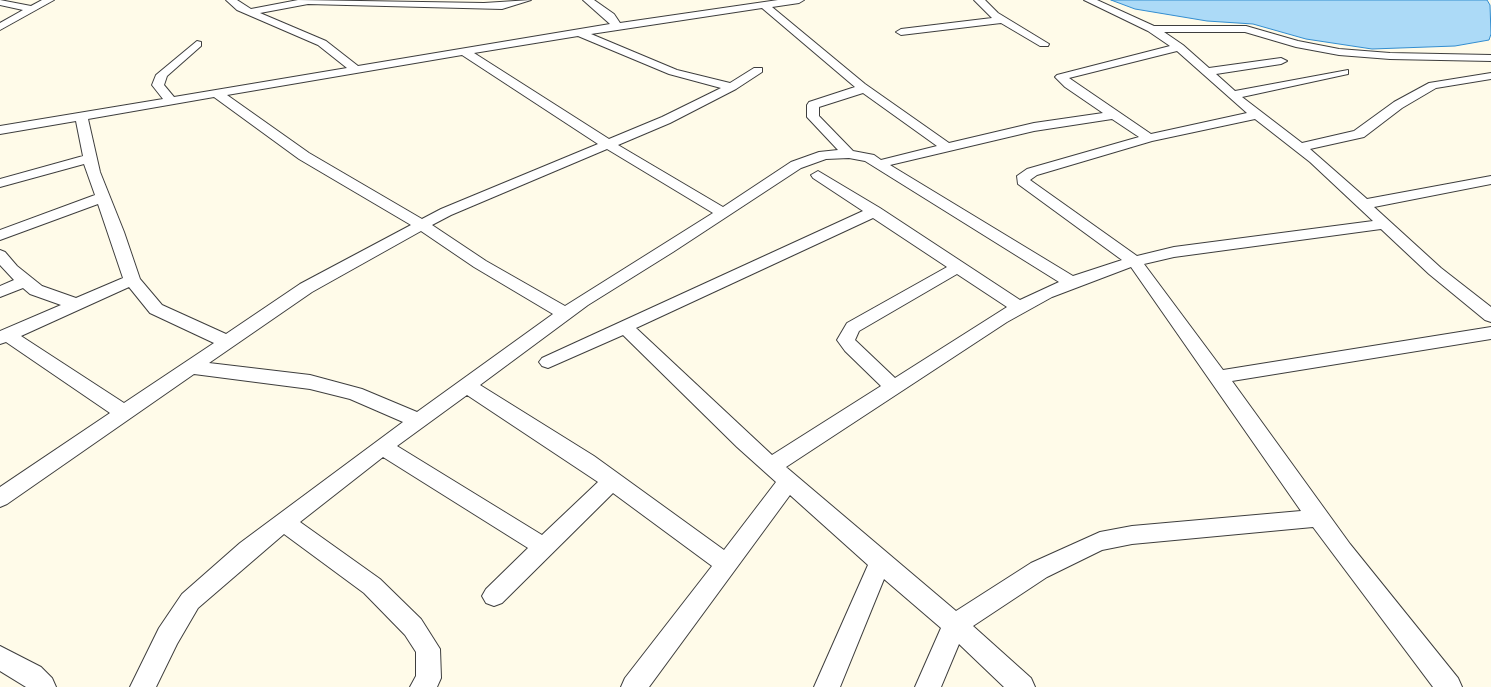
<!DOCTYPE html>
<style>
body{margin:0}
canvas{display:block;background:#fffbe9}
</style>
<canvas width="1491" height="687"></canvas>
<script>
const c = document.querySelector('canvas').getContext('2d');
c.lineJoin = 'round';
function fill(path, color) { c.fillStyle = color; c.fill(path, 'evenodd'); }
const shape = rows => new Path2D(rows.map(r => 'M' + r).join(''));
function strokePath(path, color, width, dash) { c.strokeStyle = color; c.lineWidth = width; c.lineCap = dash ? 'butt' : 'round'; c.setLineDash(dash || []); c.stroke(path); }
const water = shape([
 [1111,0,1487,0,1490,5,1491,34,1489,40,1455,46,1372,49,1306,39,1253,24,1207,21,1135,9,1111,0]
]);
fill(water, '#acdaf7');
strokePath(water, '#328dd0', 1);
const street = shape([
 [0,0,31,6,42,0,54,0,0,30,0,23,23,10,0,5,0,0],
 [226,0,237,0,251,9,298,0,484,3,531,0,502,9,308,4,260,13,326,41,358,66,610,24,583,0,594,0,614,14,620,23,778,0,804,0,799,3,772,7,865,84,949,143,1034,123,1103,113,1065,87,1055,77,1057,75,1170,46,1148,31,1084,0,1097,0,1154,26,1246,26,1298,41,1339,49,1390,53,1491,55,1491,61,1390,59,1339,55,1296,47,1245,32,1164,32,1183,45,1209,68,1281,58,1287,61,1281,64,1216,74,1235,91,1348,70,1348,74,1242,97,1302,143,1354,131,1394,102,1429,83,1491,73,1491,79,1436,88,1402,108,1364,137,1310,149,1367,199,1491,176,1491,184,1374,207,1441,268,1491,307,1491,322,1485,320,1429,274,1381,229,1174,257,1144,264,1223,370,1491,327,1491,339,1232,381,1350,544,1458,678,1462,687,1433,687,1313,527,1132,544,1102,550,1047,577,973,626,1031,678,1035,687,1004,687,959,644,941,687,915,687,941,628,884,579,840,687,814,687,868,565,790,495,649,687,621,687,625,678,712,566,613,493,502,603,494,606,486,603,482,596,486,589,528,548,383,457,300,522,380,579,421,619,440,649,441,678,437,687,410,687,416,676,416,652,405,635,364,593,284,534,198,608,177,644,156,687,130,687,159,628,182,594,240,543,403,422,350,399,310,389,194,374,7,504,0,507,0,487,110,413,6,342,0,344,0,331,61,305,30,294,23,288,0,297,0,286,14,280,0,265,0,250,5,252,17,266,42,286,76,298,123,278,98,204,0,240,0,230,95,195,84,164,0,187,0,179,83,156,76,121,0,134,0,126,163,99,152,85,156,75,197,41,201,42,201,46,167,76,164,85,174,97,347,68,318,45,237,10,226,0],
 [762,8,855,87,809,102,807,105,807,117,838,150,819,152,791,162,723,207,618,145,670,123,736,89,762,72,762,68,754,68,730,83,677,70,591,34,762,8],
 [578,36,669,74,721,88,662,117,609,139,474,53,578,36],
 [1177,51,1247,113,1151,134,1069,78,1177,51],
 [462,55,598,144,441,209,422,219,309,153,227,95,462,55],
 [863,93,937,146,881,160,874,155,853,151,819,116,819,107,863,93],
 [214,97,299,159,411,225,300,284,226,334,162,305,140,279,124,232,100,172,88,119,214,97],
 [1112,119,1139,137,1027,169,1017,176,1018,184,1122,260,1073,276,890,165,1034,131,1112,119],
 [1255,119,1310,162,1373,221,1174,247,1137,256,1030,180,1037,175,1152,141,1255,119],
 [607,149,713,213,565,306,486,261,432,225,451,215,607,149],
 [849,158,865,161,1059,282,1020,300,880,208,818,171,811,175,813,178,863,211,542,358,539,362,542,366,548,368,623,335,737,447,776,482,724,550,594,456,480,385,588,305,673,252,801,168,826,159,849,158],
 [873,218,947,267,847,323,837,340,845,351,881,386,772,455,636,328,873,218],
 [421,231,474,267,553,314,417,412,362,389,310,375,209,363,312,292,421,231],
 [1131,267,1301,511,1132,526,1100,532,1031,563,956,611,786,467,1007,322,1052,297,1131,267],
 [957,274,1007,307,895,378,855,340,859,331,957,274],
 [129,287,150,313,214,343,124,403,21,336,129,287],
 [467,395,598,482,542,535,397,446,467,395],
 [974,0,985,0,998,13,1049,44,1048,46,1040,46,1001,23,901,35,896,32,901,29,992,18,974,0],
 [0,646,41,667,52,678,56,687,26,687,0,671,0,646]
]);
strokePath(street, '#3e3e3e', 2);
fill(street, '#fff');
</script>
